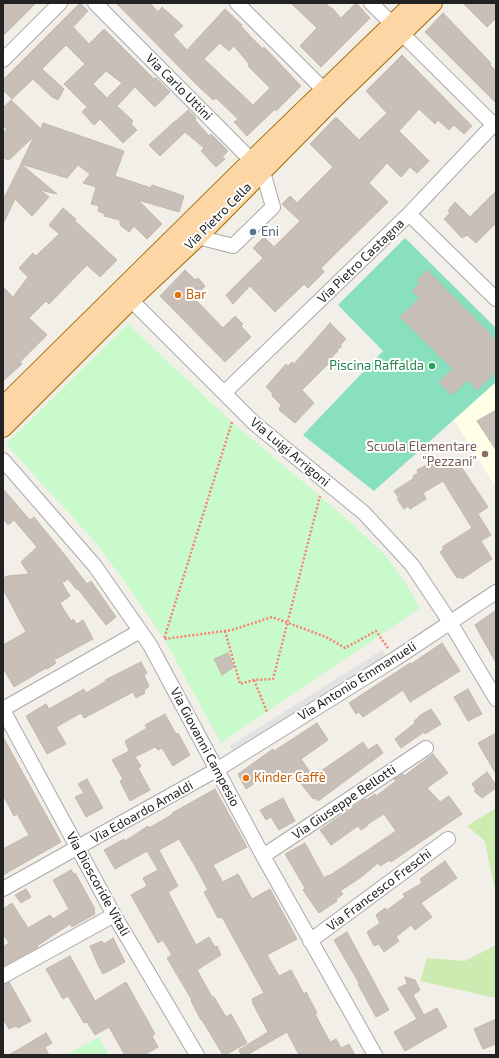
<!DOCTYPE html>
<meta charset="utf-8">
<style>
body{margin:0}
#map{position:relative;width:499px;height:1058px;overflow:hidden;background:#f2efe9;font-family:"Exo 2",sans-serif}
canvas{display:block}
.frame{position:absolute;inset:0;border:4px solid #222;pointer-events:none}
</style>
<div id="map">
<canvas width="499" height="1058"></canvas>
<div class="frame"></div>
</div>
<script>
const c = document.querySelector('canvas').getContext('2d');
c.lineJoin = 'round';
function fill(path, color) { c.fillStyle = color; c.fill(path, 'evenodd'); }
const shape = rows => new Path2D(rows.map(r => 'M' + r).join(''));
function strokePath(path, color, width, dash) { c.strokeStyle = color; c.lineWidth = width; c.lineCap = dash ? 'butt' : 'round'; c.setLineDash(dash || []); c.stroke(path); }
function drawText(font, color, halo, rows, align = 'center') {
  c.font = font + ' "Exo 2",sans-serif'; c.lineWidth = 4; c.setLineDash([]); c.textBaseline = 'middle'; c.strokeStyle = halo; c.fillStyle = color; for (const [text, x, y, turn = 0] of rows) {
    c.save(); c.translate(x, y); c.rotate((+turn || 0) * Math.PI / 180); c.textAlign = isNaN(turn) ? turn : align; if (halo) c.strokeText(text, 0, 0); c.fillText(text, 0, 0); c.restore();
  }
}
fill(shape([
 [496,382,496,488,454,420]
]), '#ffffe5');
fill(shape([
 [496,808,496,896,485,841,467,826],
 [496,945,496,998,420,981,427,958,465,961]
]), '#cdebb0');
fill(shape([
 [128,324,232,422,347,519,386,556,408,587,420,608,221,743,164,639,127,585,96,543,6,444],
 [99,1037,109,1055,66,1055]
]), '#c8facc');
fill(shape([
 [405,238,496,328,496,382,374,491,303,435,383,351,338,305]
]), '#88e0be');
fill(shape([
 [382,650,388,659,235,755,230,746]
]), '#e2e2e2');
const building = shape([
 [3,3,36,3,3,36,3,3],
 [80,3,88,11,73,27,89,44,104,29,154,79,156,78,170,92,155,107,135,87,117,106,133,121,131,124,137,130,123,143,100,119,94,125,82,112,87,107,64,84,85,64,66,45,42,69,64,89,58,100,52,97,33,79,12,99,3,90,3,80,80,3],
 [106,71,122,83,107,98,93,84,106,71],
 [116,3,150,3,158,12,162,7,183,26,173,35,187,50,225,9,242,25,241,26,252,38,263,49,264,47,301,86,276,111,275,109,247,136,234,122,238,119,216,98,213,100,197,85,116,3],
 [220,43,229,51,234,46,249,64,248,66,270,88,253,105,204,59,220,43],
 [291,3,324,3,333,9,341,18,356,3,370,18,321,67,300,46,317,28,291,3],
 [463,3,492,3,496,7,496,18,487,27,463,3],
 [443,13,491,63,490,65,496,71,496,103,425,32,443,13],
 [402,55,472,126,464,134,454,125,449,130,438,120,435,124,419,109,399,131,429,161,417,173,410,167,401,177,387,163,369,183,388,202,321,268,324,272,308,288,304,284,275,312,250,286,233,304,226,295,263,258,253,248,264,237,274,247,300,221,282,204,290,196,297,203,333,167,310,144,336,117,359,140,387,113,366,91,402,55],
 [11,100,41,129,43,123,124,151,115,176,151,188,152,185,184,196,179,212,138,200,162,224,147,239,134,226,129,232,120,225,120,220,104,216,105,214,98,211,99,206,91,204,96,187,83,183,90,174,78,165,67,178,21,164,34,136,9,160,3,158,3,134,7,129,3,126,3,108,11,100],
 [188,110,196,118,195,120,209,136,211,134,228,151,222,157,225,159,216,167,201,151,204,148,185,132,160,156,149,145,175,121,176,121,188,110],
 [21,164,57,194,40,190,49,197,32,216,15,199,3,224,3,200,21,164],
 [496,191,496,223,476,243,467,235,462,238,444,219,450,213,448,211,455,202,470,217,496,191],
 [63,208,76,219,74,220,117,260,100,277,87,265,49,304,46,301,29,318,47,335,20,362,22,364,3,381,3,287,13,297,28,277,19,268,33,253,36,256,59,234,49,225,63,208],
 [185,270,195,280,198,278,205,286,194,298,223,328,235,316,243,324,241,326,251,337,225,362,160,296,185,270],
 [427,270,496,340,496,372,477,390,468,380,452,395,439,382,453,369,400,317,420,298,412,291,420,283,417,280,427,270],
 [330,323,346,339,340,345,342,346,337,350,338,351,330,359,332,360,302,390,314,403,295,423,279,410,281,405,272,396,273,394,266,387,286,364,288,366,292,362,294,364,330,323],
 [496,410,496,450,477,421,496,410],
 [432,462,434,465,439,462,445,468,458,462,488,507,478,514,491,535,481,541,492,559,462,579,460,577,457,578,440,552,444,549,442,547,472,528,443,481,423,493,426,499,410,509,408,506,404,509,397,499,399,498,394,491,414,478,413,476,418,473,417,470,432,462],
 [3,489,30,520,34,517,64,554,87,584,91,581,116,617,106,625,78,589,77,590,68,579,62,583,70,596,60,603,71,621,73,619,77,624,83,620,93,639,54,660,56,663,47,669,46,668,14,687,3,668,3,645,26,632,3,589,3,578,8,576,29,574,21,562,37,547,14,520,8,525,3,518,3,489],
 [496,610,496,663,475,625,496,610],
 [442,643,460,671,410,702,403,690,363,717,359,712,356,714,349,703,410,663,411,664,442,643],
 [228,653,234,667,222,675,214,659,228,653],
 [141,662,147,673,144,675,149,686,144,691,145,693,136,698,133,692,84,718,81,713,56,727,66,744,47,754,26,716,46,704,49,709,84,689,86,693,106,681,105,680,141,662],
 [468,689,482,714,468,721,454,697,468,689],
 [431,709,441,724,425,734,424,732,401,748,395,739,415,723,414,721,419,717,419,716,431,709],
 [165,714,176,734,178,733,190,755,173,766,162,748,158,750,155,747,135,757,141,766,138,768,150,790,130,801,120,781,123,779,112,760,129,751,125,741,147,728,145,725,165,714],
 [317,723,328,740,301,759,312,775,320,769,321,771,363,742,368,750,377,744,383,753,318,801,315,798,313,799,295,776,287,782,278,771,260,784,258,781,246,789,238,774,273,749,274,751,317,723],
 [496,733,496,774,478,743,496,733],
 [3,737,61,842,3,875,3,849,29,835,17,814,14,816,3,795,3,737],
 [433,754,448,773,427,788,440,802,449,796,462,814,391,862,390,860,380,866,378,863,360,878,340,891,343,894,336,899,337,901,319,913,303,890,305,888,285,854,305,843,324,878,328,875,329,876,396,831,384,814,368,824,368,825,361,830,358,826,331,845,320,830,365,799,366,800,375,794,376,796,396,781,394,779,403,774,404,776,433,754],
 [487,772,496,785,496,788,482,798,474,791,476,790,472,784,487,772],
 [87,779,103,808,86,817,75,797,84,793,78,784,87,779],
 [215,789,247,847,213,865,223,882,238,874,252,899,270,889,297,939,267,955,279,976,291,970,304,994,306,992,317,1013,315,1014,330,1042,336,1039,341,1048,349,1044,355,1055,299,1055,287,1032,247,1055,241,1055,239,1050,268,1032,252,1002,253,1001,252,999,264,993,222,917,218,918,204,892,208,890,195,866,179,839,159,850,178,886,168,892,196,945,209,937,215,947,217,946,221,955,197,970,212,997,214,997,226,1017,231,1014,247,1043,225,1055,223,1055,202,1020,201,1020,191,1001,192,1000,167,958,172,955,163,940,158,943,131,895,147,886,143,878,158,870,147,851,115,869,104,850,124,839,125,841,148,826,149,828,173,814,172,813,215,789],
 [283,798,295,821,279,830,271,817,266,820,260,810,283,798],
 [445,861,457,878,421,903,432,917,415,930,411,925,396,937,399,941,384,952,379,944,374,946,367,932,380,923,376,915,385,908,387,910,405,897,403,894,422,883,420,879,445,861],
 [71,870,74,874,75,873,95,909,94,911,95,914,72,927,70,924,37,946,38,947,3,966,3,947,9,943,3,934,3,909,12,903,28,928,50,915,53,919,69,909,53,880,71,870],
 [26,889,31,897,21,903,15,895,26,889],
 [347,932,389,1010,376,1017,358,984,359,983,334,940,347,932],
 [113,938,125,962,103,974,97,963,90,946,102,941,104,944,113,938],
 [70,956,95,1001,126,982,155,1034,152,1036,158,1047,144,1055,125,1055,109,1027,95,1035,87,1022,84,1023,68,996,63,999,46,969,70,956],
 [405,977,415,980,420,990,413,995,424,1015,437,1008,447,1027,405,1051,394,1032,417,1019,398,988,407,984,405,977],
 [9,982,31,1021,18,1028,16,1026,9,1029,3,1019,3,984,9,982],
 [496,1019,496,1044,483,1049,474,1029,496,1019],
 [46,1033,52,1043,45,1047,49,1055,9,1055,46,1033]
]);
fill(building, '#c7bfb8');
strokePath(building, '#c4b6ab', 1);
const minor = shape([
 [95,3,263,172,273,207,233,246,198,237],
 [237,3,331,97],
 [371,3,496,127],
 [3,60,60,3],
 [409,214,496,299],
 [125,294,254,423,364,513,412,565,450,622,496,699],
 [224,393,409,214,496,122],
 [3,460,95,566,150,645,263,856,375,1055],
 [3,709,140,631],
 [3,710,114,915,197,1055],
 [263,856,426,748],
 [3,889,218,769,395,659,496,592],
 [310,941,448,839],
 [3,976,114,915]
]);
const major = shape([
 [3,406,252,160,414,3],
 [3,428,131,300,198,237,334,99,433,3]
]);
strokePath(minor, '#a9a9a9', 16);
strokePath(major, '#a06b00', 20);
strokePath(shape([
 [232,422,164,639,232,630,272,617,326,637,345,648,376,631,388,648],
 [225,631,240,684,254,680,273,679,320,496],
 [254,680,267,712],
 [156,1055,157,1055]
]), '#fa8072', 2.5, [2, 2]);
strokePath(minor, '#fff', 14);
strokePath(major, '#fcd6a4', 18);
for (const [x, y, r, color] of [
 [253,232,4,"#5c6f8a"],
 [178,295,4,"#e8710a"],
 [432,366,4,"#2e9e5b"],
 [485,454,4,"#8d6e63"],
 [246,778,4,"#e8710a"]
]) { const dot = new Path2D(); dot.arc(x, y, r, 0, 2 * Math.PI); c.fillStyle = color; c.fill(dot); strokePath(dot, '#fff', 1.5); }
drawText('13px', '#222', '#fff', [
 ["Via Carlo Uttini",179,87,45],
 ["Via Pietro Cella",218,216,-45],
 ["Via Pietro Castagna",361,261,-44],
 ["Via Luigi Arrigoni",290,452,40],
 ["Via Antonio Emmanueli",357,681,-32],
 ["Via Giovanni Campesio",205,747,62],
 ["Via Giuseppe Bellotti",344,802,-34],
 ["Via Edoardo Amaldi",142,812,-29],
 ["Via Dioscoride Vitali",98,884,61],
 ["Via Francesco Freschi",379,890,-37]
]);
drawText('13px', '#4e5e75', '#fff', [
 ["Eni",261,232]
], 'left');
drawText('13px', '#c56008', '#fff', [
 ["Bar",186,295],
 ["Kinder Caffè",254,778]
], 'left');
drawText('13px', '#27864d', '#fff', [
 ["Piscina Raffalda",424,366]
], 'right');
drawText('13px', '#785e54', '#fff', [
 ["Scuola Elementare",477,447],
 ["\"Pezzani\"",477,462]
], 'right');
</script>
